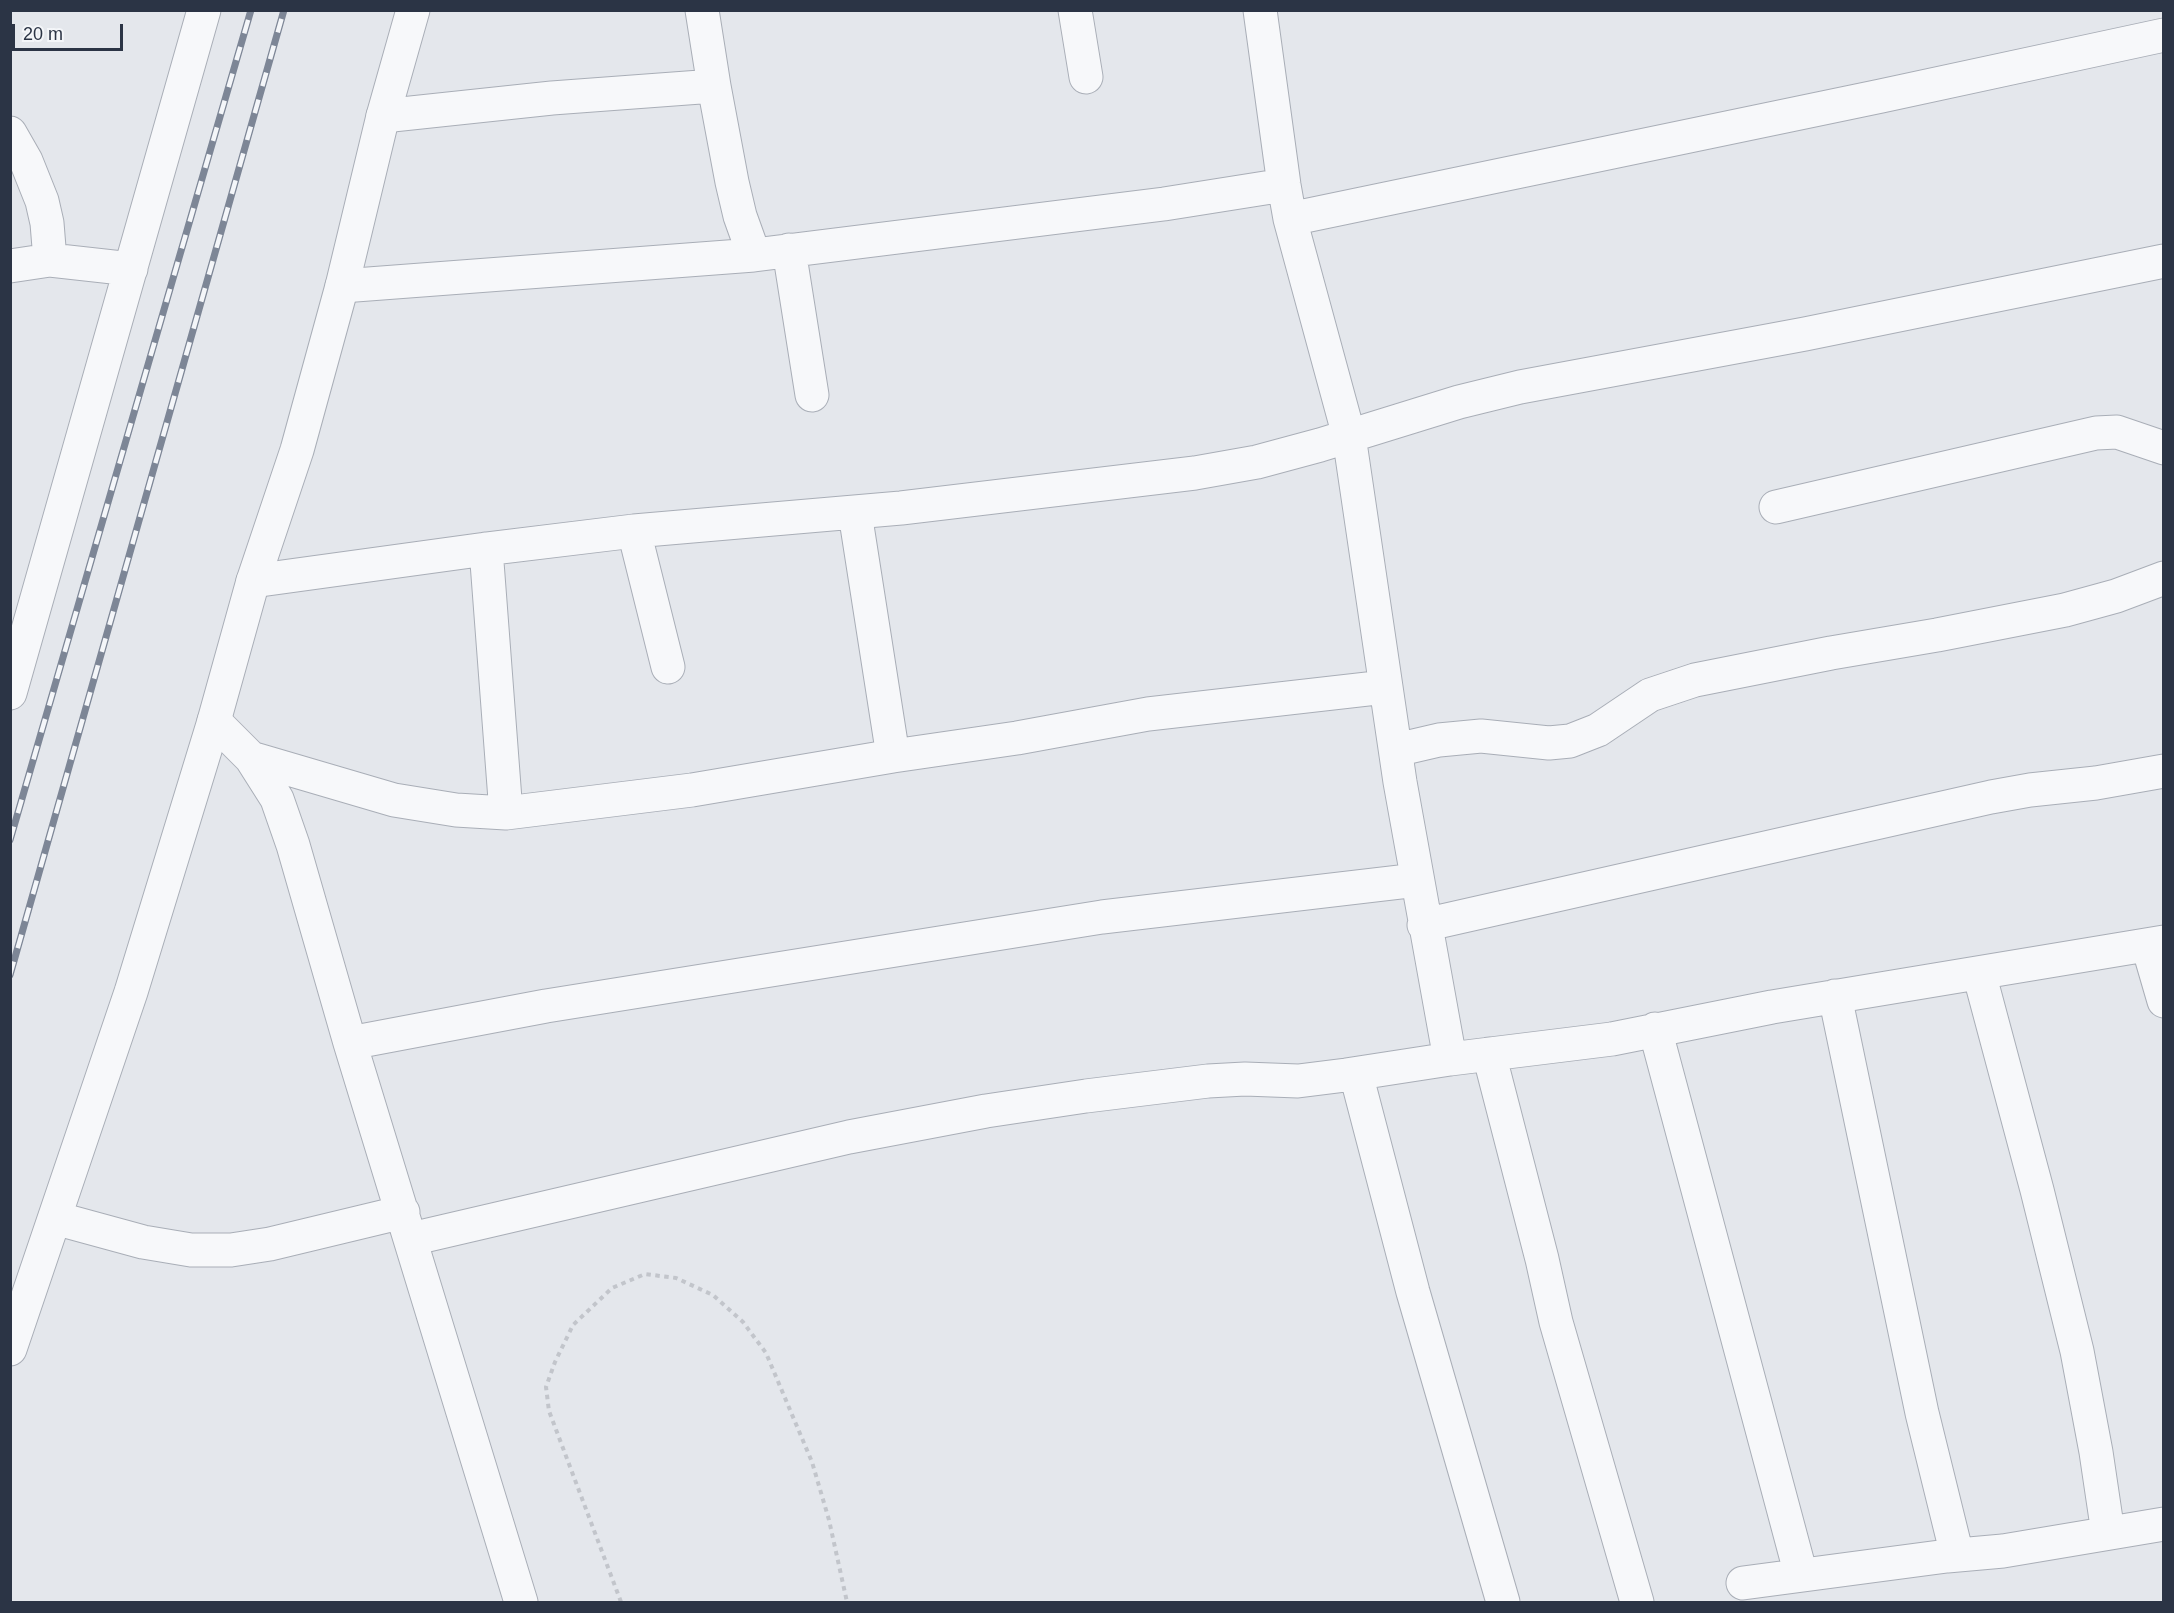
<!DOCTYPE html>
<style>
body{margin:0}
#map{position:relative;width:2174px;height:1613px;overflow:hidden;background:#e4e7ec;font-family:Helvetica,sans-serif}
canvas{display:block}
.frame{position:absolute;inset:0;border:12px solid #2b3445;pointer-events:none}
.scale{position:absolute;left:12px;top:24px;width:111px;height:27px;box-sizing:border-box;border:3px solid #2b3445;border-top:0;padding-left:8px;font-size:18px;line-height:21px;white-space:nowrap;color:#2b3445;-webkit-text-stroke:4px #f4f6f9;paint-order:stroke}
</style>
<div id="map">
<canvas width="2174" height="1613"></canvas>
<div class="frame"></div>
<div class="scale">20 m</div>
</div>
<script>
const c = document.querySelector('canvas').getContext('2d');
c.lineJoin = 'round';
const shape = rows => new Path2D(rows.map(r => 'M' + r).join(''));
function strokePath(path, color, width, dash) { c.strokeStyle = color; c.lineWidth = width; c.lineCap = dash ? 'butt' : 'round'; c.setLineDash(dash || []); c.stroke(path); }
const minor = shape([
 [702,10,714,86,732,182,740,216,754,255],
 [1075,10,1086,77],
 [1260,10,1284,185,1290,219,1349,436,1400,782,1450,1059],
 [383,116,552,98,714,86],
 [10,133,26,161,42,201,47,223,50,260],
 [1290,219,1881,96,2164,35],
 [789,250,812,395],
 [10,266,50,260,131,269],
 [342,286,754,255,1164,204,1284,185],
 [1776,507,2096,433,2117,432,2164,448],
 [855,513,893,756],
 [634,531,668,667],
 [486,549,506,813],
 [253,581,486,549,634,531,901,508,1195,473,1257,462,1320,445,1459,402,1520,387,1805,334,2164,261],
 [10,693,204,10],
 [214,721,251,758,277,799,293,845,350,1043,521,1602],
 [1396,750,1439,740,1481,736,1549,743,1570,741,1598,730,1650,695,1695,680,1831,653,1937,635,2065,610,2116,596,2164,578],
 [251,758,394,800,456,810,506,813,692,790,893,756,1017,738,1148,714,1385,687],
 [1424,925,1991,797,2030,790,2096,783,2164,771],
 [2148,946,2164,1001],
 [1979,973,2037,1190,2077,1351,2096,1452,2108,1533],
 [1835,996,1922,1413,1957,1555],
 [1655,1029,1801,1575],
 [350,1043,546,1006,1102,917,1417,880],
 [1489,1054,1542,1259,1556,1322,1637,1602],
 [1356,1074,1413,1292,1503,1602],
 [55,1218,143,1242,191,1250,231,1250,270,1244,403,1212],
 [411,1239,849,1137,986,1111,1086,1096,1208,1081,1245,1079,1298,1081,1346,1075,1450,1059,1612,1039,1772,1007,2164,942],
 [1743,1583,1947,1556,2003,1551,2164,1524]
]);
const tertiary = shape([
 [10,1349,131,992,214,721,253,581,297,450,342,286,383,116,413,10]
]);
strokePath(minor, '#a9aeb7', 35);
strokePath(tertiary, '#a9aeb7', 35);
strokePath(shape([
 [621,1602,549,1411,546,1387,555,1362,573,1325,612,1288,645,1274,676,1278,713,1295,743,1322,766,1353,812,1462,829,1520,847,1602]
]), '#c2c5cb', 4, [4.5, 4.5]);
strokePath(minor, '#f7f8fa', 33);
strokePath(tertiary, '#f7f8fa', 33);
const rail = shape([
 [10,840,251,10],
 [10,975,284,10]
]);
strokePath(rail, '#7d8696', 7);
strokePath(rail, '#f4f6f9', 4.5, [14]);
</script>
